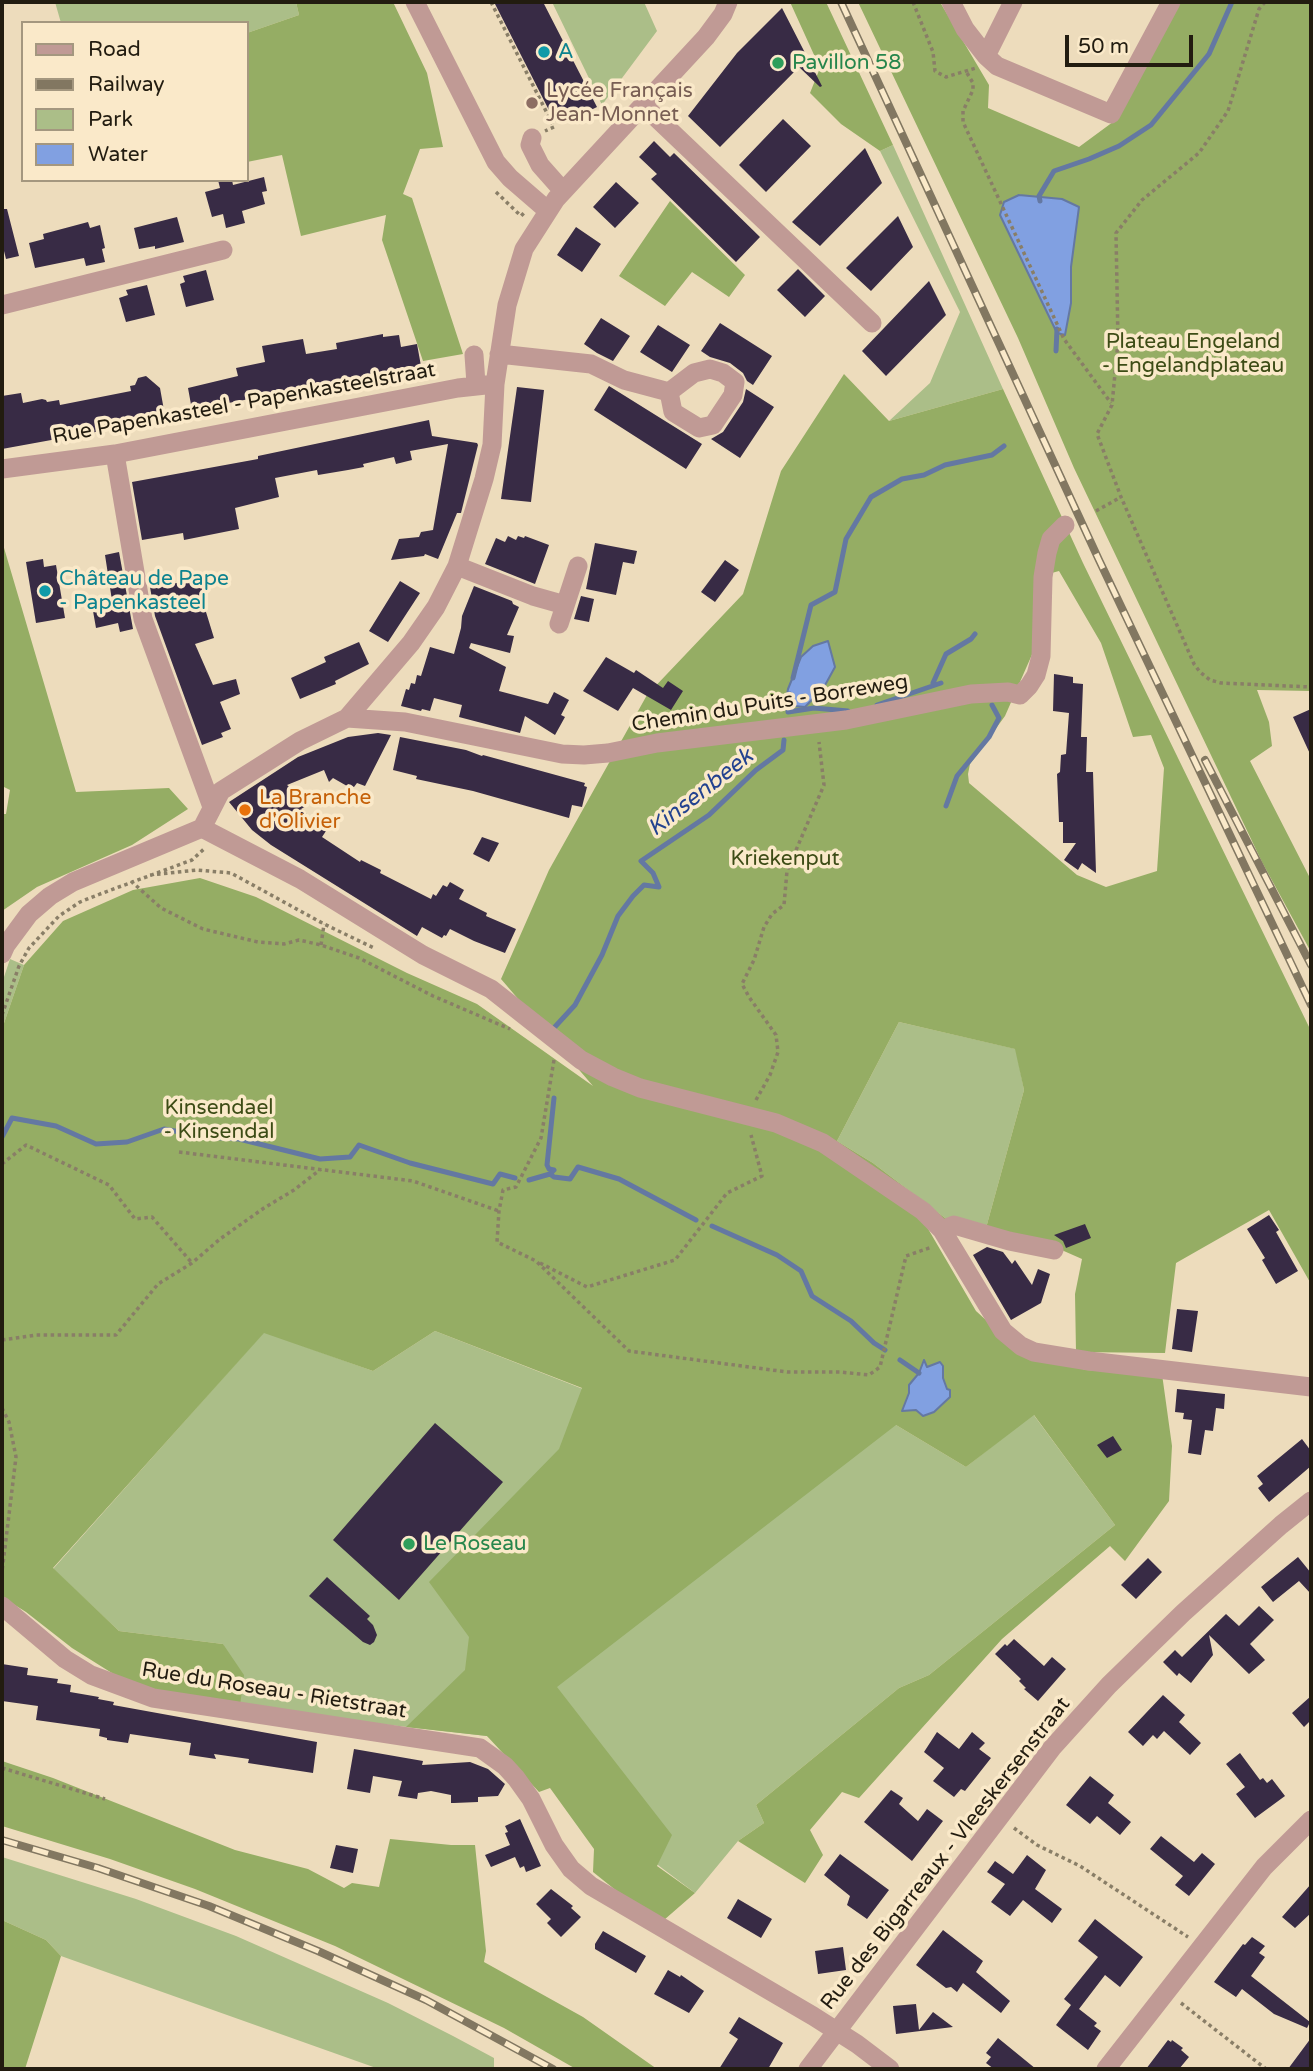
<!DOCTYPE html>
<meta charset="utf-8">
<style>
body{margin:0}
#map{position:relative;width:1313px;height:2071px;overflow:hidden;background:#eddcbc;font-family:"Varela Round",sans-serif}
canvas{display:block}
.frame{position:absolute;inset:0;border:4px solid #221c10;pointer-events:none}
.legend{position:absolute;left:21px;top:21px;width:228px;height:161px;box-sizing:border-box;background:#fae9c9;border:2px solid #a4977f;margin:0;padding:9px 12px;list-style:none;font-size:21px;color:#221c10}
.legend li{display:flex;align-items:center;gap:14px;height:35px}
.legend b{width:35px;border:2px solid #a4977f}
.scale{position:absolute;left:1065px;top:35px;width:128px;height:32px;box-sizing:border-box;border:4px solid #221c10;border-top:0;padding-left:9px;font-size:21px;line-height:24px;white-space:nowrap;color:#221c10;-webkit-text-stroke:5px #fae9c9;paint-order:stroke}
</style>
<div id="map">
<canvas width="1313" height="2071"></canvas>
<div class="frame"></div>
<ul class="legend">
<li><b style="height:9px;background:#c09a95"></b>Road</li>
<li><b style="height:9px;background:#827761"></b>Railway</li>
<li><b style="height:19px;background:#abbe88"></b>Park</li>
<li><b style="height:19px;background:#81a0e1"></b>Water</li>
</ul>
<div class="scale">50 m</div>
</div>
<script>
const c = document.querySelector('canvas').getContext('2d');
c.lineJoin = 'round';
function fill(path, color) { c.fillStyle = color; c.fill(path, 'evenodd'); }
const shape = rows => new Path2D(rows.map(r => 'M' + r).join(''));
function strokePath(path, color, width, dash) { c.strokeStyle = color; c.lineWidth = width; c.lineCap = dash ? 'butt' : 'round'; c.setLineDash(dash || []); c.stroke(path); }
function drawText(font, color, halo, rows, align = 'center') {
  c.font = font + ' "Varela Round",sans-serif'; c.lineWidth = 7; c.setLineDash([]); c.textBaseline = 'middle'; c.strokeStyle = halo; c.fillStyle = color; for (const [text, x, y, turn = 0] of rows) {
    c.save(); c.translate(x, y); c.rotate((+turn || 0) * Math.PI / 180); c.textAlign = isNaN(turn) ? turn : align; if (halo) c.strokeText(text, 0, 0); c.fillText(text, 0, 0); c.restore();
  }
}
fill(shape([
 [55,2,296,2,299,15,247,33,247,23,61,23],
 [552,2,644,2,657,31,602,105],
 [893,145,1003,389,889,421,930,383,960,312,880,151],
 [10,959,24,965,2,1029,2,983],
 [899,1022,1016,1049,1024,1090,986,1228,949,1221,873,1163,837,1141],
 [435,1331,583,1389,896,1425,966,1467,1033,1414,1115,1525,929,1675,899,1688,756,1805,764,1823,738,1841,695,1893,487,1736,301,1715,240,1706,223,1644,119,1631,53,1569,264,1332,373,1371],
 [2,1857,136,1899,236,1936,388,2003,453,2036,494,2058,494,2069,379,2069,61,1956,46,1940,2,1920]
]), '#abbe88');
fill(shape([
 [296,2,393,2,427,73,443,147,420,149,403,194,412,198,463,354,423,361,382,240,386,215,301,236,282,155,247,162,247,33,299,15],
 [790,2,826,2,893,145,880,151,841,124,810,93,820,68],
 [858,2,940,2,989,85,988,108,1079,147,1117,119,1177,2,1311,2,1311,691,1257,690,1269,722,1272,746,1250,761,1311,880,1311,952,1262,862,1074,468,1018,338],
 [1079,207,1071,267,1071,303,1057,333,1000,215],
 [670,201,745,275,729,297,692,272,665,306,619,276],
 [844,374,889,421,1003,389,1083,563,1311,1031,1311,1284,1269,1210,1176,1263,1165,1353,1076,1352,1075,1294,1082,1259,1048,1244,986,1228,1024,1090,1015,1049,899,1022,837,1141,873,1163,949,1221,927,1227,976,1311,1020,1351,1086,1370,1162,1374,1172,1446,1169,1501,1125,1561,1110,1546,1002,1639,859,1798,842,1792,810,1830,823,1855,805,1883,738,1841,764,1823,756,1805,899,1688,929,1675,1115,1525,1034,1415,966,1467,896,1425,557,1687,672,1835,657,1866,695,1893,664,1920,618,1892,593,1872,594,1849,550,1788,539,1792,487,1736,406,1727,465,1670,469,1637,429,1582,559,1449,582,1388,435,1331,373,1371,264,1333,53,1568,119,1631,223,1644,244,1675,240,1706,131,1685,72,1648,26,1612,2,1597,2,1029,24,965,63,921,133,890,200,878,256,897,407,973,477,1004,593,1086,501,979,549,870,647,695,743,594,781,471],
 [1059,571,1101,643,1133,737,1151,735,1164,768,1157,871,1106,887,1077,875,969,783,968,774,970,764,1005,716,1034,650,1037,577],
 [2,541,76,792,169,788,188,809,132,845,37,887,2,911,2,814,6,814,10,790,2,786],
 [2,1761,53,1778,235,1850,308,1869,344,1888,352,1883,379,1887,390,1839,451,1845,475,1845,486,1951,484,1962,583,2017,657,2069,576,2069,504,2028,335,1946,195,1889,110,1859,2,1826],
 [2,1920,46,1940,61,1956,25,2069,2,2069,2,1959,4,1957,2,1951]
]), '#95ad64');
const water = shape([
 [1019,195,1062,199,1079,207,1071,267,1071,303,1065,335,1057,333,1000,215,1004,202,1019,195],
 [828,641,835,667,824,687,805,707,794,706,787,695,788,689,801,657,813,646,828,641],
 [924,1360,927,1367,940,1362,943,1366,943,1378,947,1389,950,1390,950,1397,934,1412,923,1416,916,1410,902,1411,909,1393,909,1385,919,1373,924,1360]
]);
fill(water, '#81a0e1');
strokePath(water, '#6478a2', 2);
strokePath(shape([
 [1040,201,1039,196,1054,171,1089,159,1119,146,1151,125,1209,54,1232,2],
 [1056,351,1057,329],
 [793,678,811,605,835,592,846,539,871,497,902,479,924,475,945,465,992,455,1004,446],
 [933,683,946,654,971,639,975,634],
 [790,694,788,712,814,708,848,711],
 [877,705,941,683],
 [946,806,957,776,989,737,999,718,992,705],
 [552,1030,575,1005,602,955,618,916,633,896,644,885,659,887,653,873,641,861,709,815,756,770,783,750,784,740],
 [2,1137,12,1118,56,1126,96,1144,127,1142,164,1129,207,1137,239,1139,320,1159,350,1157,359,1145,410,1163,493,1184,500,1174,515,1178],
 [550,1174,554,1170,549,1169,547,1165,554,1098],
 [529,1180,550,1174,554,1177,570,1179,578,1167,619,1179,696,1220],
 [712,1226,777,1255,801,1271,812,1296,851,1321,874,1343,885,1350],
 [900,1360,919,1373]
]), '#6478a2', 5);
fill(shape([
 [494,2,543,2,597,107,568,121,566,116,555,122],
 [782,8,822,86,820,87,799,67,720,147,688,116,737,53],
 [783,119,811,146,766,192,739,165],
 [654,141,670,157,674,153,760,237,736,262,651,179,657,174,639,157],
 [865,148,882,183,820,246,792,222],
 [264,177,267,191,262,192,265,204,242,211,245,223,226,228,223,214,212,217,205,192,220,188,218,180,232,180,233,185],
 [616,182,639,203,615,228,593,207],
 [2,209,7,209,19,256,6,259,2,243],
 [898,216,913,247,871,291,846,268],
 [177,217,184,242,155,249,155,246,139,249,134,228],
 [88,222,90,228,100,225,105,248,102,249,105,262,86,266,84,258,35,268,29,243,44,239,43,234],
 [576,227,601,244,582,272,557,255],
 [798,269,825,296,805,317,777,290],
 [206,270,214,300,186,307,180,284,185,282,183,276],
 [929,281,946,315,886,376,862,351],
 [147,285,155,315,126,322,119,298,128,295,126,290],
 [601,318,630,336,613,361,597,353,584,344],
 [720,323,772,356,753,385,747,381,743,373,730,363,710,357,701,351],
 [658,325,690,345,672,372,640,352],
 [383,334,383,337,399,335,401,347,417,344,421,366,192,410,188,388,238,376,236,368,265,362,262,346,303,339,306,354,337,349,336,343],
 [146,376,160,388,165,416,160,417,161,420,2,449,2,396,21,393,23,403,42,399,46,400,47,402,59,400,60,405,131,391,130,386,135,385,138,378],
 [609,386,702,444,686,469,594,410],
 [517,387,544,390,531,502,501,499],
 [746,389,774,407,740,458,711,439,723,432,743,402],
 [429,420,432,436,477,443,478,445,461,513,457,513,438,559,425,554,424,556,391,560,399,539,419,537,421,532,433,530,448,444,410,451,412,460,396,464,394,457,363,464,364,467,348,470,318,475,317,470,275,478,279,497,235,508,239,529,184,540,183,533,142,540,132,482,258,459,258,456],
 [508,536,516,540,518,536,524,538,525,536,549,545,535,584,485,564,496,538,505,542],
 [595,543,637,551,634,564,623,562,616,595,586,589],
 [119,552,133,629,120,632,118,623,96,628,93,611,113,607,105,555],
 [43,559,44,567,56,565,65,618,36,623,26,562],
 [725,560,739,570,715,602,701,592],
 [203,579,205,592,202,599,214,638,195,644,213,685,236,679,240,694,220,702,231,729,221,733,223,737,202,745,155,616,150,587],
 [400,581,420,593,388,642,369,631],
 [474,586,512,601,513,604,519,607,507,635,514,636,510,653,471,643,469,648,506,667,499,691,548,704,554,692,569,700,561,715,565,717,555,735,525,716,520,733,459,717,462,705,434,698,430,711,422,709,421,711,401,706,406,689,409,690,411,683,415,684,417,675,421,676,430,647,454,654,461,628,462,616],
 [581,596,594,599,589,622,574,619],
 [359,642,369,664,335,681,336,684,300,699,291,678,326,662,324,657],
 [606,657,634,673,636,670,663,688,668,681,683,691,671,710,633,688,618,711,583,691],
 [1054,674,1073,677,1073,683,1083,684,1081,737,1087,737,1086,772,1093,772,1096,873,1082,863,1078,870,1064,860,1076,843,1063,843,1063,822,1059,822,1057,774,1060,772,1061,755,1066,754,1069,713,1053,711],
 [1311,709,1311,756,1293,717],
 [378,733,391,735,365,786,357,783,354,787,348,784,347,786,333,778,329,782,324,770,287,785,310,804,301,809,326,831,322,837,360,862,361,860,381,870,380,873,431,899,433,894,436,896,443,885,447,887,450,882,464,890,459,899,487,913,486,916,516,929,505,953,474,941,450,929,446,936,444,935,442,938,422,927,417,936,271,845,252,830,229,802,298,757,348,737],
 [400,737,466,750,482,756,483,755,585,783,584,786,587,787,582,807,572,805,569,818,473,791,416,779,417,776,393,770],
 [482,837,499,843,489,862,473,854],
 [1269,1215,1279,1230,1276,1232,1298,1271,1276,1284,1262,1260,1265,1258,1247,1229],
 [1085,1224,1091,1238,1066,1248,1063,1241,1054,1235],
 [987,1247,1003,1252,1012,1264,1015,1260,1032,1285,1038,1269,1050,1274,1041,1303,1011,1320,973,1255],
 [1177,1309,1198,1311,1192,1352,1172,1349],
 [1177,1389,1225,1394,1224,1409,1216,1408,1213,1431,1205,1430,1201,1455,1188,1453,1192,1420,1183,1419,1184,1413,1175,1412],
 [435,1423,503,1482,399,1600,333,1540],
 [1113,1436,1122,1450,1107,1458,1097,1445],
 [1302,1439,1311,1451,1311,1466,1269,1502,1258,1488,1263,1484,1257,1476],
 [1298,1557,1311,1573,1311,1594,1299,1581,1273,1602,1261,1587],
 [1148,1558,1162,1572,1136,1599,1121,1585],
 [327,1577,370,1616,367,1619,373,1625,377,1635,374,1642,370,1645,363,1642,309,1596],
 [1259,1606,1274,1620,1250,1644,1265,1660,1249,1674,1209,1635,1213,1655,1191,1683,1179,1673,1177,1676,1163,1662,1175,1650,1182,1657,1226,1614,1239,1626],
 [1014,1639,1044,1666,1052,1657,1066,1669,1038,1701,1024,1689,1026,1688,1019,1681,1021,1679,995,1654,1005,1644,1007,1646],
 [2,1664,28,1668,27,1675,58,1679,57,1683,71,1685,70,1692,99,1697,98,1699,114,1702,113,1705,317,1742,313,1773,248,1763,249,1759,214,1754,216,1759,189,1755,191,1743,130,1734,128,1743,107,1740,107,1738,99,1736,100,1729,36,1720,38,1706,2,1701],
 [1163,1695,1185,1715,1179,1722,1201,1743,1190,1755,1164,1731,1157,1739,1153,1735,1143,1746,1128,1732],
 [1311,1696,1311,1720,1304,1727,1292,1713],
 [937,1732,959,1749,972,1732,985,1743,979,1749,991,1758,965,1791,961,1789,954,1797,933,1781,944,1768,924,1752],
 [354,1749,423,1761,422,1765,470,1762,488,1769,505,1784,498,1796,478,1797,478,1802,454,1803,451,1803,451,1795,431,1791,418,1793,417,1799,398,1796,402,1781,373,1776,370,1793,347,1789],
 [1240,1753,1260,1780,1263,1778,1267,1783,1272,1779,1285,1796,1255,1818,1236,1794,1245,1787,1226,1764],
 [1090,1776,1114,1795,1108,1803,1131,1822,1120,1835,1097,1816,1090,1824,1066,1805],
 [891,1790,903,1798,899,1804,918,1821,927,1809,943,1821,912,1861,864,1822],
 [520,1819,541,1866,526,1872,524,1866,520,1868,515,1857,491,1867,485,1855,510,1845,505,1833,508,1832,505,1826],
 [1161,1836,1194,1862,1202,1853,1215,1864,1189,1896,1175,1885,1183,1876,1150,1849],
 [336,1845,358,1849,353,1873,330,1868],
 [840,1854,889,1890,867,1919,847,1905,850,1896,824,1875],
 [1027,1855,1046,1870,1035,1889,1062,1909,1052,1923,1023,1900,1010,1916,991,1902,1005,1884,987,1872,995,1861,1013,1874],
 [1311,1884,1311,1913,1295,1928,1282,1917],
 [551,1889,573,1906,571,1908,581,1917,561,1937,547,1923,551,1919,536,1904],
 [738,1899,772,1919,761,1938,727,1918],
 [1095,1919,1143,1957,1120,1987,1105,1975,1079,2009,1097,2023,1094,2026,1101,2031,1088,2050,1056,2025,1071,2005,1064,1999,1098,1957,1078,1941],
 [943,1930,983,1961,976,1972,1010,2001,1001,2013,963,1983,957,1992,951,1987,946,1988,916,1965],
 [603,1931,646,1956,636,1973,595,1949,595,1944],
 [1252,1937,1265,1946,1259,1953,1265,1957,1251,1976,1310,2022,1307,2028,1274,2014,1242,1989,1236,1997,1214,1982,1243,1944,1245,1945],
 [843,1947,846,1970,818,1974,815,1951],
 [668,1970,680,1977,681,1975,704,1991,689,2013,654,1994],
 [916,2004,919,2030,933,2012,953,2027,896,2034,893,2006],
 [739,2017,783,2043,768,2069,719,2069,738,2039,729,2033],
 [998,2038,1036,2069,994,2069,986,2063,991,2057,986,2053],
 [1311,2038,1311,2069,1288,2069],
 [1168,2040,1171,2042,1172,2040,1183,2048,1181,2050,1189,2057,1179,2069,1146,2069]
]), '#382b45');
strokePath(shape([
 [491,2,554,127,545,131],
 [913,2,933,52,935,71,946,77,976,68],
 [1265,2,1259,9,1228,111,1199,153,1142,200,1116,233,1118,342,1112,405,1097,434,1121,497,1194,664,1200,672,1210,680,1221,683,1311,687],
 [967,73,973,83,973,90,963,111,963,122,1064,339,1111,403],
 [496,192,521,216,525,212],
 [1096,511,1121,497],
 [150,875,197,870,231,873,324,924,374,948],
 [131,881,161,908,203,929,258,942,284,944,299,940,321,945,359,958,433,996,510,1029],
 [321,945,324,924],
 [2,1015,19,966,29,948,59,916,80,902,100,894,192,860,204,849],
 [554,1060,541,1138,516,1187,503,1190,499,1211,497,1242,536,1261,629,1351,787,1372,840,1372,869,1375,880,1367,906,1256,932,1247],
 [756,1100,770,1075,778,1052,776,1035,749,997,742,984,754,960,764,927,772,914,784,905,787,871,824,785,819,742],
 [179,1152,413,1181,499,1211],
 [2,1164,26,1145,109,1185,135,1219,152,1217,192,1263],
 [540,1263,587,1287,675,1260,727,1193,762,1176,751,1135],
 [2,1340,36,1335,116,1335,158,1284,192,1263,220,1239,264,1208,294,1190,321,1169],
 [2,1408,9,1422,16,1457,2,1572],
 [2,1768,105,1799],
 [1014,1828,1037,1845,1080,1866,1188,1937],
 [1181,2003,1266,2069]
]), '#897e67', 3.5, [3.5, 3.5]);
strokePath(shape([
 [415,2,496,162,510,178,547,210],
 [951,2,965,29,986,56,1013,2],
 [986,56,997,66,1111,114,1171,2],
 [643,105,872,323],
 [532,138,530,145,540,165,563,191],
 [2,305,223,250],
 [499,354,591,364,624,380,669,392,694,373,710,369,723,373,735,382,733,395,713,425,699,428,673,412,669,392],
 [474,355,476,384],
 [115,454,143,619,212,807],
 [2,469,115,454,458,388,495,384],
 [457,566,533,596,565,605],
 [559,624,578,566],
 [347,718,405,722,562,754,584,755,608,753,657,743,846,720,971,694,1008,692,1020,695,1029,686,1036,675,1041,656,1043,577,1047,553,1051,539,1065,525],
 [202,828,300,879,423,955,491,989,581,1060,613,1077,640,1088,776,1123,823,1143,923,1211,942,1230,1003,1331,1021,1346,1034,1352,1089,1361,1311,1387],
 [202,828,221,791,300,741,347,718,411,643,436,607,457,566,484,479,492,445,495,384,507,305,524,249,556,199,706,37,723,14,728,2],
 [2,954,6,945,29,914,50,896,73,882,202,828],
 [942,1230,954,1225,1009,1241,1054,1250],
 [2,1606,65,1659,91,1675,153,1698,480,1748,505,1766,516,1778,531,1799,554,1845,571,1869,591,1886,813,2016,857,2044,890,2069],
 [808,2069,1052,1748,1109,1685,1183,1613,1281,1525,1311,1501],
 [1106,2069,1264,1867,1311,1820]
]), '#c09a95', 19);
const rail = shape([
 [841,2,1099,560,1311,1005],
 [1205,760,1311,965],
 [2,1840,98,1868,209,1906,318,1951,426,2000,553,2069]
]);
strokePath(rail, '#827761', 8);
strokePath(rail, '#fae9c9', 5, [16]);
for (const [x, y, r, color] of [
 [544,52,7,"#0f9aa8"],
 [778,63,7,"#2e9e5b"],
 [532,103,7,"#8d6e63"],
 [45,591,7,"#0f9aa8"],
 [245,810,7,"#e8710a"],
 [409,1544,7,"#2e9e5b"]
]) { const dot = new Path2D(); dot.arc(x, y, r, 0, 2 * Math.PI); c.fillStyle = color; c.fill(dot); strokePath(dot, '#fae9c9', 2.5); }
drawText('21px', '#0d838f', '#fae9c9', [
 ["A",558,52],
 ["Château de Pape",59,579],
 ["- Papenkasteel",59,603]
], 'left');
drawText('21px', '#27864d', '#fae9c9', [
 ["Pavillon 58",792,63],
 ["Le Roseau",423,1544]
], 'left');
drawText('21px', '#785e54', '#fae9c9', [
 ["Lycée Français",546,91],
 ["Jean-Monnet",546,115]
], 'left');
drawText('21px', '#3d4c16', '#fae9c9', [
 ["Plateau Engeland",1193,342],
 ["- Engelandplateau",1193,366],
 ["Kriekenput",785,859],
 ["Kinsendael",219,1108],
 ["- Kinsendal",219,1132]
]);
drawText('21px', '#221c10', '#fae9c9', [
 ["Rue Papenkasteel - Papenkasteelstraat",244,404,-10],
 ["Chemin du Puits - Borreweg",770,704,-9],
 ["Rue du Roseau - Rietstraat",274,1691,9],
 ["Rue des Bigarreaux - Vleeskersenstraat",946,1854,-52]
]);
drawText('21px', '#c56008', '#fae9c9', [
 ["La Branche",259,798],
 ["d'Olivier",259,822]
], 'left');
drawText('italic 23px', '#23428f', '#fae9c9', [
 ["Kinsenbeek",701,793,-38]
]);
</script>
